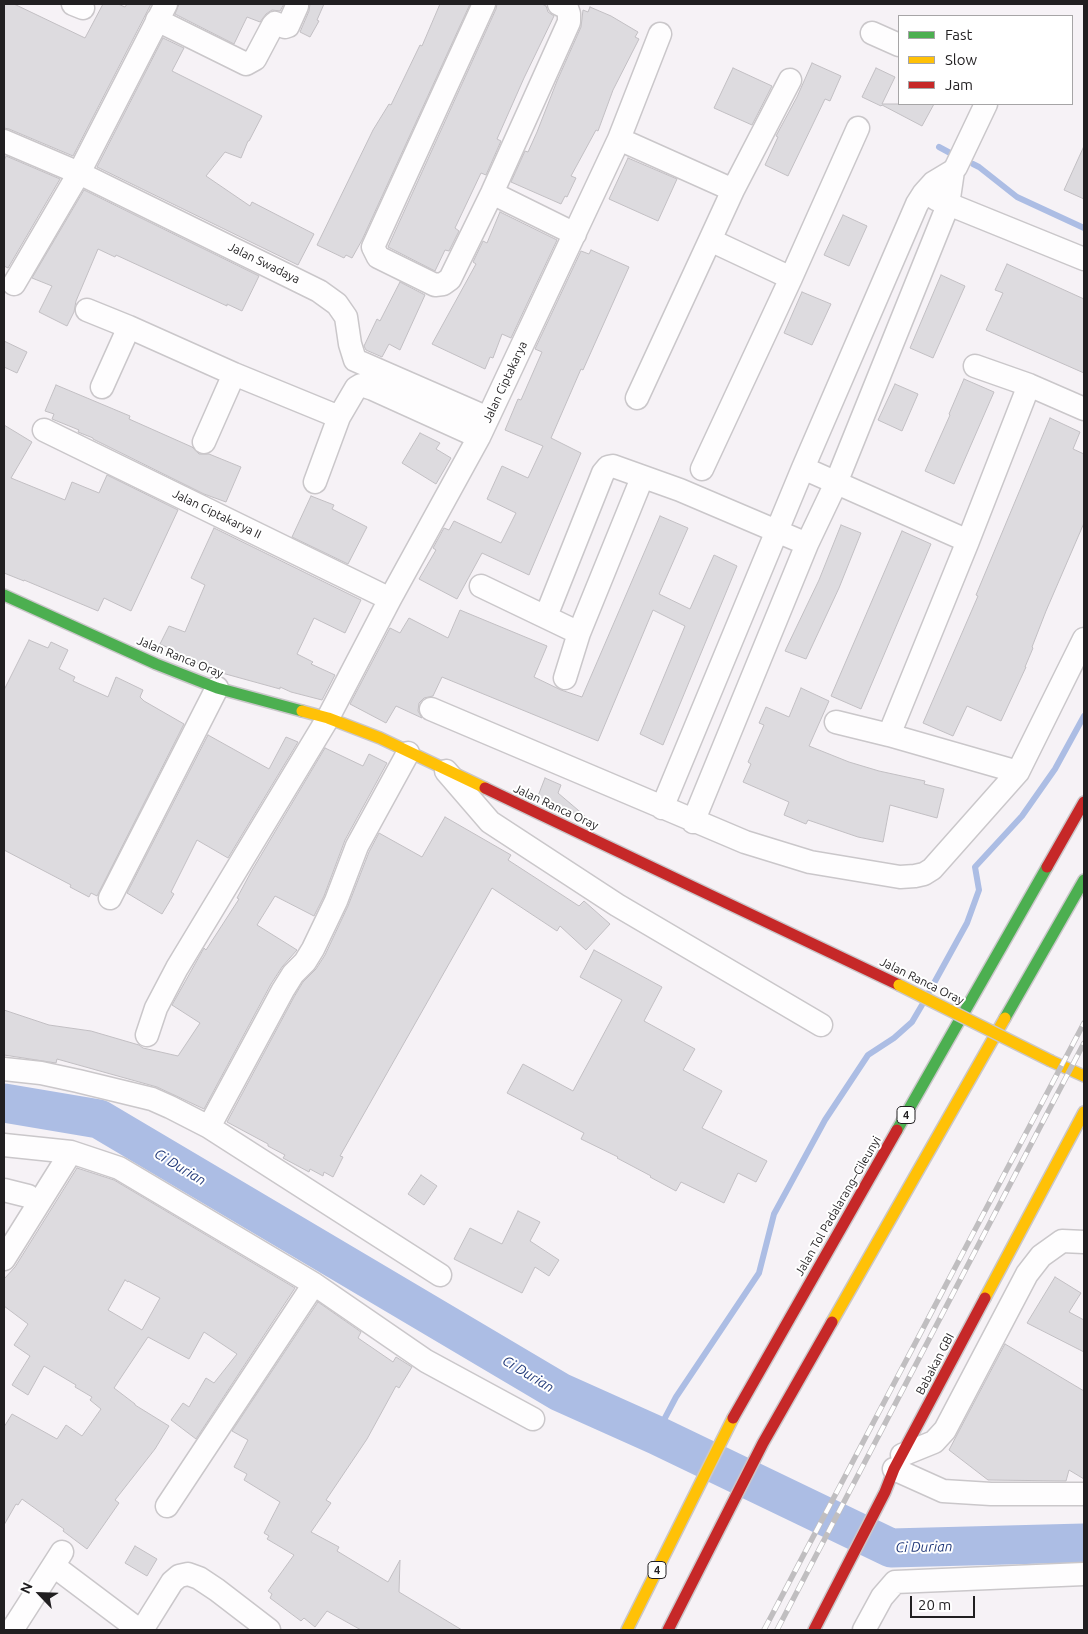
<!DOCTYPE html>
<meta charset="utf-8">
<style>
body{margin:0}
#map{position:relative;width:1088px;height:1634px;overflow:hidden;background:#f6f2f6;font-family:Ubuntu,sans-serif}
canvas{display:block}
.frame{position:absolute;inset:0;border:5px solid #211f21;pointer-events:none}
.legend{position:absolute;left:898px;top:15px;width:175px;height:90px;box-sizing:border-box;background:#fff;border:1px solid #a6a5a6;margin:0;padding:6px 9px;list-style:none;font-size:15px;color:#211f21}
.legend li{display:flex;align-items:center;gap:10px;height:25px}
.legend b{width:25px;border:1px solid #a6a5a6}
.north{position:absolute;left:15px;top:1569px;width:50px;height:50px;-webkit-text-stroke:4px #fff;paint-order:stroke;rotate:294deg;font-size:14px;font-weight:700;line-height:20px;text-align:center;color:#211f21}
.north::after{content:'';display:block;margin:auto;width:18px;height:22px;background:#211f21;clip-path:polygon(50% 0,100% 100%,50% 72%,0 100%)}
.scale{position:absolute;left:910px;top:1596px;width:65px;height:22px;box-sizing:border-box;border:2px solid #211f21;border-top:0;padding-left:6px;font-size:15px;line-height:18px;white-space:nowrap;color:#211f21;-webkit-text-stroke:4px #fff;paint-order:stroke}
</style>
<div id="map">
<canvas width="1088" height="1634"></canvas>
<div class="frame"></div>
<ul class="legend">
<li><b style="height:6px;background:#4caf50"></b>Fast</li>
<li><b style="height:6px;background:#ffc107"></b>Slow</li>
<li><b style="height:6px;background:#c62828"></b>Jam</li>
</ul>
<div class="north">N</div>
<div class="scale">20 m</div>
</div>
<script>
const c = document.querySelector('canvas').getContext('2d');
c.lineJoin = 'round';
const shape = rows => new Path2D(rows.map(r => 'M' + r).join(''));
function strokePath(path, color, width, dash) { c.strokeStyle = color; c.lineWidth = width; c.lineCap = dash ? 'butt' : 'round'; c.setLineDash(dash || []); c.stroke(path); }
function fill(path, color) { c.fillStyle = color; c.fill(path, 'evenodd'); }
function drawText(font, color, halo, rows, align = 'center') {
  c.font = font + ' Ubuntu,sans-serif'; c.lineWidth = 4; c.setLineDash([]); c.textBaseline = 'middle'; c.strokeStyle = halo; c.fillStyle = color; for (const [text, x, y, turn = 0] of rows) {
    c.save(); c.translate(x, y); c.rotate((+turn || 0) * Math.PI / 180); c.textAlign = isNaN(turn) ? turn : align; if (halo) c.strokeText(text, 0, 0); c.fillText(text, 0, 0); c.restore();
  }
}
strokePath(shape([
 [939,147,952,154],
 [973,164,979,167,1017,197,1084,228],
 [928,994,967,923,979,890,975,867,1022,816,1055,769,1084,716],
 [656,1435,676,1397,759,1273,774,1214,825,1120,868,1055,894,1038,912,1022,922,1005]
]), '#acbde4', 6);
strokePath(shape([
 [4,1103,99,1119,560,1392,656,1435,891,1548,1084,1543]
]), '#acbde4', 39);
const building = shape([
 [4,4,14,4,85,38,103,4,118,4,125,7,127,4,151,4,73,156,9,129,4,128,4,4],
 [179,4,284,4,280,11,272,10,266,14,260,22,247,17,234,44,175,14,179,4],
 [310,4,324,4,317,20,319,21,310,37,300,32,309,11,310,4],
 [440,4,470,4,362,240,352,258,346,255,344,258,317,245,373,130,389,104,391,105,420,45,422,46,440,4],
 [497,4,542,4,546,6,548,12,554,16,524,78,497,139,501,141,486,175,481,173,455,228,459,231,449,251,445,250,435,271,388,247,496,9,497,4],
 [590,7,611,16,638,32,635,37,639,39,613,90,598,131,596,130,571,176,576,178,567,197,565,196,561,204,511,182,525,151,528,152,537,132,557,81,581,27,583,10,588,12,590,7],
 [163,38,184,48,172,71,262,116,249,141,248,141,241,158,225,152,206,176,250,206,252,202,314,234,298,265,97,167,163,38],
 [812,63,841,76,830,101,825,99,788,176,765,165,778,137,776,136,797,97,812,63],
 [733,68,772,86,752,125,714,108,733,68],
 [876,68,895,77,882,104,934,104,922,126,882,105,881,106,862,97,876,68],
 [1084,146,1084,199,1064,190,1084,146],
 [6,156,60,179,8,268,4,266,4,161,6,156],
 [628,158,677,179,658,221,609,199,628,158],
 [84,190,259,276,242,311,227,304,227,306,116,255,115,257,98,249,76,301,74,312,67,326,39,312,52,286,32,278,84,190],
 [500,212,557,240,511,338,502,334,493,358,490,357,485,369,432,344,476,264,473,262,483,241,487,243,500,212],
 [843,215,867,226,849,266,824,255,843,215],
 [591,250,629,267,583,370,581,369,551,438,581,453,529,575,482,553,457,599,419,579,436,550,433,548,444,528,449,530,454,521,501,543,516,513,487,499,502,466,528,478,543,446,505,430,518,399,521,400,542,352,535,349,581,251,589,254,591,250],
 [1007,264,1084,299,1084,373,986,330,1003,293,995,290,1007,264],
 [941,275,965,286,933,358,910,348,941,275],
 [400,282,425,295,400,350,389,344,382,357,366,350,364,346,377,319,380,321,400,282],
 [802,292,831,304,812,345,784,333,802,292],
 [4,341,27,352,17,373,4,367,4,341],
 [964,379,994,392,954,484,925,471,950,415,949,414,964,379],
 [895,384,918,394,902,431,878,420,895,384],
 [56,385,130,416,129,419,192,447,199,454,209,454,241,467,226,502,204,494,93,439,93,438,78,432,79,430,52,419,54,414,45,411,56,385],
 [1050,418,1080,432,1073,449,1084,454,1084,523,1046,611,1032,647,1033,648,1025,667,1026,667,1001,721,967,706,953,736,923,723,962,633,978,596,976,595,1050,418],
 [4,425,32,442,11,478,65,500,72,482,99,493,107,475,178,510,131,611,104,598,98,611,24,580,24,581,4,573,4,425],
 [420,433,440,443,436,449,451,458,436,484,402,463,420,433],
 [311,496,334,505,332,509,367,527,348,564,292,537,311,496],
 [660,516,688,528,659,594,690,609,714,555,737,566,663,745,640,734,685,626,653,610,598,741,442,677,433,696,424,698,419,703,418,711,422,718,396,706,386,723,350,704,390,628,400,633,409,618,448,638,460,610,547,646,534,677,561,690,582,697,660,516],
 [841,525,861,533,839,588,806,659,785,651,819,580,841,525],
 [214,528,361,600,345,633,314,618,297,654,313,662,311,664,335,675,322,700,291,692,280,687,280,689,222,673,167,652,169,648,160,644,169,626,185,632,205,585,191,578,214,528],
 [902,531,931,544,861,709,831,696,902,531],
 [29,640,48,648,51,642,68,650,59,669,75,677,73,681,108,697,116,677,143,690,140,697,144,701,184,724,97,896,91,893,89,897,70,887,71,885,4,850,4,690,29,640],
 [801,688,829,701,809,746,849,762,879,771,925,781,924,784,944,789,937,818,890,805,883,842,858,837,808,820,806,824,784,815,789,802,743,782,751,764,748,762,764,725,759,723,766,707,789,717,801,688],
 [208,735,269,769,286,737,298,742,228,858,197,840,171,892,174,894,162,914,127,893,208,735],
 [325,748,363,766,369,754,387,763,345,840,324,896,314,916,275,896,257,925,297,950,282,967,271,984,204,1109,157,1087,57,1059,56,1063,4,1055,4,1010,49,1025,91,1031,139,1045,143,1048,178,1056,200,1023,172,1005,204,948,206,950,239,899,237,898,251,872,325,748],
 [545,778,561,785,558,793,585,816,584,818,538,796,545,778],
 [445,817,511,855,508,860,579,906,584,901,610,924,586,950,560,926,557,931,492,888,340,1156,343,1157,333,1177,324,1172,323,1176,310,1169,309,1172,283,1158,285,1155,268,1146,268,1144,227,1122,294,997,303,982,316,969,325,955,348,906,369,852,379,833,422,857,445,817],
 [594,950,662,987,644,1021,695,1049,683,1070,722,1091,702,1128,767,1161,756,1182,738,1173,724,1203,681,1182,676,1191,650,1177,651,1176,617,1158,618,1157,581,1139,584,1133,507,1093,523,1064,573,1091,622,1000,580,977,594,950],
 [77,1168,114,1180,295,1288,196,1439,171,1420,183,1403,189,1407,206,1378,214,1383,237,1354,204,1332,189,1359,148,1337,114,1388,135,1404,135,1405,169,1426,155,1449,115,1500,119,1503,87,1549,63,1531,64,1529,22,1499,18,1505,16,1504,4,1525,4,1427,12,1414,57,1439,66,1425,82,1436,101,1409,90,1400,92,1397,75,1387,76,1385,44,1366,28,1395,12,1385,30,1356,14,1345,28,1324,4,1306,4,1279,15,1267,77,1168],
 [125,1280,128,1282,128,1281,160,1298,142,1330,108,1310,125,1280],
 [421,1175,437,1186,424,1205,408,1194,421,1175],
 [518,1211,540,1222,530,1241,559,1260,549,1276,535,1267,522,1293,454,1259,470,1228,502,1244,518,1211],
 [1055,1277,1081,1293,1069,1312,1084,1320,1084,1352,1027,1323,1055,1277],
 [318,1302,361,1332,358,1338,393,1362,396,1357,412,1367,399,1388,396,1386,367,1439,326,1500,331,1503,311,1532,339,1547,337,1551,388,1582,400,1560,399,1592,462,1630,361,1630,327,1611,315,1627,304,1618,301,1621,270,1598,272,1594,268,1591,294,1555,267,1539,269,1536,264,1533,280,1502,244,1480,247,1474,234,1467,248,1440,232,1431,318,1302],
 [1005,1344,1084,1391,1084,1479,1069,1470,1066,1481,988,1480,949,1450,1005,1344],
 [135,1546,157,1559,147,1576,125,1563,135,1546]
]);
fill(building, '#dddbdf');
strokePath(building, '#c2bfc3', 1);
const street = shape([
 [73,4,83,8],
 [484,4,373,247,378,257,435,285,443,284,450,279,492,193,569,22,569,14,567,8,559,4],
 [157,20,246,64,255,59,273,25,275,23,285,27,288,26,297,6],
 [872,33,899,45],
 [619,139,733,190,790,80],
 [4,141,79,173,319,291,337,304,346,317,350,344,355,360,488,418],
 [733,190,710,240,791,278,858,128],
 [492,193,575,234],
 [936,199,1084,259],
 [14,284,79,173,166,4],
 [87,310,129,327,234,374,339,417],
 [975,366,1029,385],
 [102,387,129,327],
 [637,398,710,240],
 [44,430,390,599],
 [204,442,234,374],
 [803,468,968,541,1029,385,1084,409],
 [702,469,791,278],
 [315,482,339,417,356,388,361,385,373,389,479,437],
 [968,541,889,735,1018,772],
 [481,586,579,633,642,478],
 [546,616,603,473,608,467,613,466,680,490,807,544],
 [565,678,579,633],
 [431,709,745,842,810,862,900,877,915,876,924,874,932,869,1018,772,1084,639],
 [836,722,889,735],
 [446,771,490,822,617,905,821,1025],
 [662,808,803,468,917,204,924,193,933,183,953,171,956,167,986,104],
 [693,822,807,544,836,483,948,205,953,171],
 [110,898,217,688],
 [147,1035,156,1008,177,968,328,718,390,599,479,437,619,139,660,34],
 [4,1069,41,1073,78,1081,152,1099,170,1107,209,1127,440,1275],
 [209,1127,283,990,293,974,305,962,313,949,336,901,357,846,408,753],
 [4,1145,71,1152,119,1168,314,1284,426,1361,533,1419],
 [4,1190,28,1196],
 [4,1259,71,1152],
 [902,1455,934,1442,945,1430,1027,1274,1041,1256,1062,1241,1084,1242],
 [894,1469,943,1491,991,1494,1084,1494],
 [167,1506,314,1284],
 [54,1566,139,1630],
 [14,1627,62,1552],
 [142,1630,172,1582,179,1576,188,1574,199,1578,217,1590,269,1630],
 [864,1630,882,1597,895,1582,1084,1574]
]);
const fast = shape([
 [4,595,156,664,217,688,302,711],
 [1005,1018,1084,880],
 [897,1130,1047,867]
]);
const slow = shape([
 [302,711,328,718,380,738,485,788],
 [1051,1061,1084,1076],
 [985,1298,1084,1112],
 [832,1322,1005,1018],
 [627,1630,733,1418]
]);
const jam = shape([
 [485,788,899,985],
 [1047,867,1084,802],
 [733,1418,897,1130],
 [668,1630,763,1443,832,1322],
 [814,1630,885,1492,894,1469,985,1298]
]);
strokePath(street, '#cac7ca', 25);
strokePath(fast, '#cac7ca', 14);
strokePath(slow, '#cac7ca', 14);
strokePath(jam, '#cac7ca', 14);
strokePath(street, '#fefdfe', 22);
strokePath(fast, '#4caf50', 11);
strokePath(slow, '#ffc107', 11);
strokePath(jam, '#c62828', 11);
const rail = shape([
 [764,1630,1084,1023],
 [777,1630,1084,1043]
]);
strokePath(rail, '#c0bec0', 5.5);
strokePath(rail, '#fff', 4, [11]);
const slowBridge = shape([
 [899,985,1051,1061]
]);
strokePath(slowBridge, '#cac7ca', 14, []);
strokePath(slowBridge, '#ffc107', 11);
for (const [x, y, w] of [
 [906,1115,18],
 [657,1570,18]
]) { const box = new Path2D(); box.roundRect(x - w / 2, y - 8.5, w, 17, 4); c.fillStyle = '#fff'; c.fill(box); strokePath(box, '#211f21', 1); }
drawText('bold 11px', '#211f21', null, [
 ["4",906,1115],
 ["4",657,1570]
]);
drawText('12px', '#211f21', '#fff', [
 ["Jalan Swadaya",264,263,26],
 ["Jalan Ciptakarya",505,382,-65],
 ["Jalan Ciptakarya II",217,514,26],
 ["Jalan Ranca Oray",180,657,22],
 ["Jalan Ranca Oray",556,807,25],
 ["Jalan Ranca Oray",922,981,26],
 ["Jalan Tol Padalarang–Cileunyi",838,1206,-60],
 ["Babakan GBI",935,1364,-62]
]);
drawText('italic 14px', '#223a7a', '#fff', [
 ["Ci Durian",180,1167,31],
 ["Ci Durian",528,1374,31],
 ["Ci Durian",924,1547,-1]
]);
</script>
